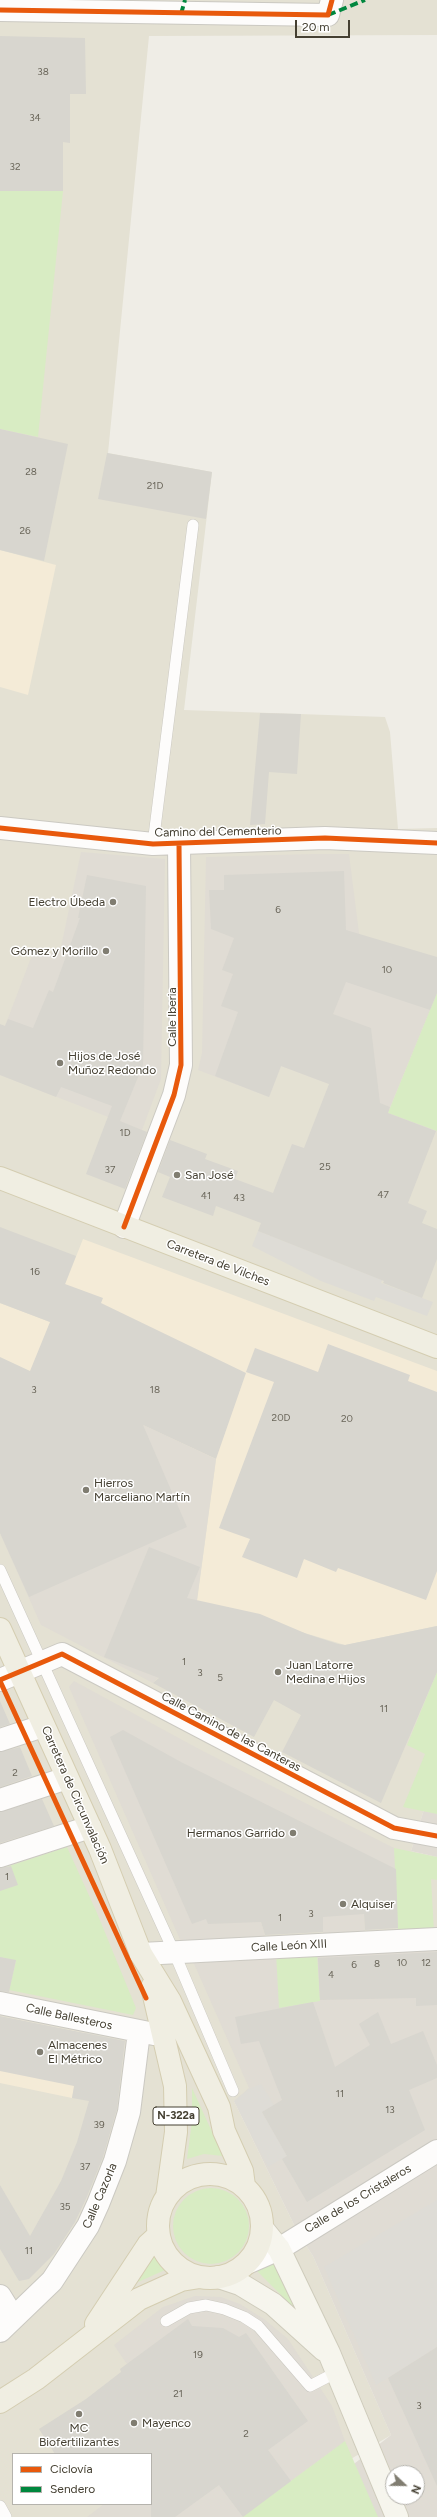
<!DOCTYPE html>
<meta charset="utf-8">
<style>
body{margin:0}
#map{position:relative;width:437px;height:2517px;overflow:hidden;background:#efede6;font-family:Figtree,sans-serif}
canvas{display:block}
.legend{position:absolute;left:12px;top:2453px;width:140px;height:52px;box-sizing:border-box;background:#fff;border:1px solid #b5b3ad;margin:0;padding:5px 7px;list-style:none;font-size:12px;color:#454032}
.legend li{display:flex;align-items:center;gap:8px;height:20px}
.legend b{width:20px;border:1px solid #b5b3ad}
.north{position:absolute;left:385px;top:2465px;width:40px;height:40px;box-sizing:border-box;background:#fff;border:1px solid #b5b3ad;border-radius:50%;rotate:112deg;font-size:11px;font-weight:700;line-height:16px;text-align:center;color:#454032}
.north::after{content:'';display:block;margin:auto;width:14px;height:18px;background:#807d71;clip-path:polygon(50% 0,100% 100%,50% 72%,0 100%)}
.scale{position:absolute;left:295px;top:20px;width:55px;height:18px;box-sizing:border-box;border:2px solid #454032;border-top:0;padding-left:5px;font-size:12px;line-height:14px;white-space:nowrap;color:#454032;-webkit-text-stroke:3px #fff;paint-order:stroke}
</style>
<div id="map">
<canvas width="437" height="2517"></canvas>
<ul class="legend">
<li><b style="height:5px;background:#e8590c"></b>Ciclovía</li>
<li><b style="height:5px;background:#00873e"></b>Sendero</li>
</ul>
<div class="north">N</div>
<div class="scale">20 m</div>
</div>
<script>
const c = document.querySelector('canvas').getContext('2d');
c.lineJoin = 'round';
function fill(path, color) { c.fillStyle = color; c.fill(path, 'evenodd'); }
const shape = rows => new Path2D(rows.map(r => 'M' + r).join(''));
function strokePath(path, color, width, dash) { c.strokeStyle = color; c.lineWidth = width; c.lineCap = dash ? 'butt' : 'round'; c.setLineDash(dash || []); c.stroke(path); }
function drawText(font, color, halo, rows, align = 'center') {
  c.font = font + ' Figtree,sans-serif'; c.lineWidth = 3; c.setLineDash([]); c.textBaseline = 'middle'; c.strokeStyle = halo; c.fillStyle = color; for (const [text, x, y, turn = 0] of rows) {
    c.save(); c.translate(x, y); c.rotate((+turn || 0) * Math.PI / 180); c.textAlign = isNaN(turn) ? turn : align; if (halo) c.strokeText(text, 0, 0); c.fillText(text, 0, 0); c.restore();
  }
}
fill(shape([
 [0,0,437,0,437,35,149,36,108,453,212,472,184,710,385,717,390,732,398,829,437,828,437,1768,411,1851,437,1857,437,1947,333,2059,234,2101,299,2235,313,2256,391,2435,254,2517,0,2517],
 [13,2454,151,2454,151,2504,13,2504]
]), '#e4e1d3');
fill(shape([
 [0,550,56,565,28,695,0,687],
 [83,1239,437,1371,437,1626,345,1645,197,1601,216,1459,0,1454,0,1303,50,1322],
 [0,2016,85,2033,72,2098,0,2083]
]), '#f4ebd7');
fill(shape([
 [81,852,165,859,161,1079,142,1130,0,1075,0,1054,10,1027,5,1026,34,950,49,954,61,947],
 [313,854,349,854,366,988,430,1010,390,1107,281,1066,269,1097,198,1070,202,1053,206,857],
 [107,1408,216,1459,192,1637,153,1683,41,1625,0,1533,0,1454],
 [74,1681,199,1749,394,1848,397,1877,362,1875,365,1934,323,1936,322,1866,261,1922,266,1940,182,1944,69,1687],
 [437,1768,437,1857,411,1851],
 [437,1947,437,2517,273,2517,304,2503,391,2435,313,2256,299,2235,234,2101,249,2088,191,1957],
 [393,2473,417,2473,417,2497,393,2497],
 [195,2296,221,2297,240,2304,264,2319,288,2339,332,2406,345,2441,242,2517,87,2517,104,2504,151,2504,183,2447,114,2345,163,2307]
]), '#e0dcd4');
fill(shape([
 [0,191,63,191,38,437,0,429],
 [437,993,437,1131,388,1113],
 [437,1672,437,1814,403,1807,425,1754,407,1745],
 [67,1847,97,1913,136,2008,133,2015,9,1990,16,1961,0,1957,0,1869],
 [394,1848,437,1857,437,1880,431,1879,434,1932,398,1933],
 [317,1952,320,2001,279,2008,276,1953],
 [192,2088,223,2156,204,2154,187,2159,192,2121],
 '173 2226a38 38 0 1 1 76 0a38 38 0 1 1-76 0Z',
 [153,2254,165,2270,138,2282,147,2267],
 [275,2261,297,2311,257,2271],
 [345,2441,378,2517,242,2517,333,2450]
]), '#d8ecc3');
fill(shape([
 [258,1231,382,1280,381,1283,433,1302,427,1316,376,1297,374,1301,321,1281,252,1246],
 [261,2084,274,2105,262,2112,287,2156,268,2167,234,2101,249,2089],
 [437,2200,437,2347,376,2385,324,2267]
]), '#dedcd6');
fill(shape([
 [0,36,85,38,86,94,70,94,70,143,63,142,63,191,0,191],
 [0,429,68,444,44,561,0,550],
 [107,453,212,472,206,519,98,499],
 [260,713,301,714,297,774,269,772,265,824,250,825],
 [344,871,346,930,437,957,437,993,430,1010,346,982,333,1014,371,1028,380,1103,390,1107,388,1113,436,1131,408,1203,427,1211,422,1223,437,1229,437,1259,422,1298,383,1283,384,1281,258,1231,261,1223,216,1206,213,1216,162,1197,170,1177,158,1172,170,1140,207,1154,205,1159,238,1171,235,1179,273,1193,292,1144,304,1148,329,1084,281,1066,269,1097,215,1076,238,1012,221,1006,233,974,222,970,234,938,211,929,209,890,224,890,224,875],
 [87,875,146,886,143,1065,120,1121,147,1132,125,1189,86,1174,112,1106,61,1087,56,1097,0,1075,0,1024,5,1026,8,1019,33,1028,49,990,53,992,80,918,78,918],
 [0,1227,76,1256,65,1284,103,1298,101,1303,246,1373,216,1459,143,1425,187,1527,29,1597,0,1533,0,1357,30,1371,50,1322,0,1303],
 [328,1344,410,1375,408,1381,437,1392,437,1571,426,1600,338,1568,336,1572,304,1559,297,1578,242,1557,250,1539,219,1528,274,1382,246,1372,255,1348,318,1372],
 [149,1547,200,1567,187,1598,260,1614,307,1634,338,1644,345,1645,437,1626,437,1672,381,1803,282,1752,301,1715,274,1700,254,1737,153,1683,159,1678,104,1657],
 [0,1701,10,1724,0,1727],
 [123,1730,181,1762,396,1869,398,1928,365,1930,364,1914,323,1917,323,1932,265,1935,261,1922,208,1924,206,1919,192,1924,110,1737],
 [20,1747,32,1776,0,1787,0,1752],
 [42,1799,54,1826,0,1843,0,1812],
 [11,1866,18,1885,0,1891,0,1868],
 [437,1952,437,2005,416,2006,416,1998,320,2000,318,1958],
 [0,1957,16,1960,9,1992,0,1991],
 [313,2002,335,2067,370,2045,359,2024,378,2012,391,2044,423,2031,437,2065,437,2078,409,2090,425,2130,307,2202,282,2159,287,2156,262,2112,282,2100,259,2041,241,2044,235,2017],
 [0,2016,125,2041,117,2109,103,2157,86,2199,75,2222,54,2254,29,2279,19,2281,0,2249,0,2185,30,2236,61,2181,77,2142,89,2101,72,2098,74,2086,0,2071],
 [188,2319,192,2326,223,2328,239,2337,246,2333,308,2421,268,2450,291,2481,243,2517,219,2485,175,2517,151,2517,151,2454,55,2454,39,2429,86,2399,121,2372,120,2369],
 [437,2347,437,2486,388,2378]
]), '#d8d6cf');
const lane = shape([
 [153,844,193,525],
 [0,1570,174,1952,233,2091],
 [166,2321,189,2308,206,2305,224,2309,244,2317,258,2326,310,2386,337,2372],
 [0,2506,6,2517]
]);
const street = shape([
 [0,10,328,15,332,0],
 [0,828,153,844,325,838,437,843],
 [124,1227,174,1095,181,1065,179,844],
 [0,1680,62,1654,394,1828,437,1836],
 [0,1740,43,1726],
 [0,1800,67,1778],
 [0,1856,90,1827],
 [141,1954,437,1939],
 [0,2003,154,2034],
 [247,2263,279,2249,437,2151],
 [0,2296,13,2317],
 [0,2331,52,2281,88,2226,98,2204,115,2161,129,2112,139,2032]
]);
const secondary = shape([
 [262,2228,279,2249,329,2353,397,2517],
 [219,2277,240,2284,273,2304,324,2350]
]);
const primary = shape([
 [0,1178,437,1347],
 [0,1629,100,1849,141,1954,170,2001,219,2107,224,2131,242,2171,244,2186],
 [152,1987,175,2086,176,2132,167,2197],
 '158 2226a52 52 0 1 1 104 0a52 52 0 1 1-104 0Z',
 [96,2324,148,2245,159,2235],
 [0,2402,36,2379,139,2299,181,2280,200,2277]
]);
strokePath(lane, '#cbc9c2', 12);
strokePath(street, '#cbc9c2', 24);
strokePath(secondary, '#cfccbc', 24);
strokePath(primary, '#d4cdb1', 24);
strokePath(lane, '#fdfcfb', 11);
strokePath(street, '#fdfcfb', 22);
strokePath(secondary, '#f6f5ed', 22);
strokePath(primary, '#f0eee2', 22);
strokePath(shape([
 [181,14,185,0],
 [328,15,365,0]
]), '#00873e', 4, [8, 4]);
strokePath(shape([
 [0,10,328,15,332,0],
 [0,828,153,844,325,838,437,843],
 [124,1227,174,1095,181,1065,179,844],
 [0,1680,62,1654,394,1828,437,1836],
 [0,1681,146,1998]
]), '#e8590c', 5);
for (const [x, y, r, color] of [
 [113,902,4,"#807d71"],
 [106,951,4,"#807d71"],
 [60,1063,4,"#807d71"],
 [177,1175,4,"#807d71"],
 [86,1490,4,"#807d71"],
 [278,1672,4,"#807d71"],
 [293,1833,4,"#807d71"],
 [343,1904,4,"#807d71"],
 [40,2052,4,"#807d71"],
 [79,2414,4,"#807d71"],
 [134,2423,4,"#807d71"]
]) { const dot = new Path2D(); dot.arc(x, y, r, 0, 2 * Math.PI); c.fillStyle = color; c.fill(dot); strokePath(dot, '#fff', 1.5); }
drawText('10px', '#6a665a', null, [
 ["38",43,72],
 ["34",35,118],
 ["32",15,167],
 ["28",31,472],
 ["21D",155,486],
 ["26",25,531],
 ["6",278,910],
 ["10",387,970],
 ["1D",125,1133],
 ["25",325,1167],
 ["37",110,1170],
 ["47",383,1195],
 ["41",206,1196],
 ["43",239,1198],
 ["16",35,1272],
 ["3",34,1390],
 ["18",155,1390],
 ["20D",281,1418],
 ["20",347,1419],
 ["1",184,1662],
 ["3",200,1673],
 ["5",220,1678],
 ["11",384,1709],
 ["2",15,1773],
 ["1",7,1877],
 ["3",311,1914],
 ["1",280,1918],
 ["10",402,1963],
 ["12",426,1963],
 ["8",377,1964],
 ["6",354,1965],
 ["4",331,1975],
 ["11",340,2094],
 ["13",390,2110],
 ["39",99,2125],
 ["37",85,2167],
 ["35",65,2207],
 ["11",29,2251],
 ["19",198,2355],
 ["21",178,2394],
 ["3",419,2406],
 ["2",246,2434]
]);
for (const [x, y, w] of [
 [176,2116,46]
]) { const box = new Path2D(); box.roundRect(x - w / 2, y - 9, w, 18, 3); c.fillStyle = '#fff'; c.fill(box); strokePath(box, '#454032', 1); }
drawText('bold 11px', '#454032', null, [
 ["N-322a",176,2116]
]);
drawText('12px', '#454032', '#fff', [
 ["Camino del Cementerio",218,832,-1],
 ["Calle Iberia",172,1017,-90],
 ["Carretera de Vilches",218,1263,21],
 ["Calle Camino de las Canteras",231,1732,28],
 ["Carretera de Circunvalación",75,1795,66],
 ["Calle León XIII",289,1946,-3],
 ["Calle Ballesteros",69,2017,12],
 ["Calle Cazorla",100,2196,-67],
 ["Calle de los Cristaleros",358,2199,-31]
]);
drawText('12px', '#454032', '#fff', [
 ["Electro Úbeda",105,902,"right"],
 ["Gómez y Morillo",98,951,"right"],
 ["Hijos de José",68,1056],
 ["Muñoz Redondo",68,1070],
 ["San José",185,1175],
 ["Hierros",94,1483],
 ["Marceliano Martín",94,1497],
 ["Juan Latorre",286,1665],
 ["Medina e Hijos",286,1679],
 ["Hermanos Garrido",285,1833,"right"],
 ["Alquiser",351,1904],
 ["Almacenes",48,2045],
 ["El Métrico",48,2059],
 ["Mayenco",142,2423],
 ["MC",79,2428,"center"],
 ["Biofertilizantes",79,2442,"center"]
], 'left');
</script>
